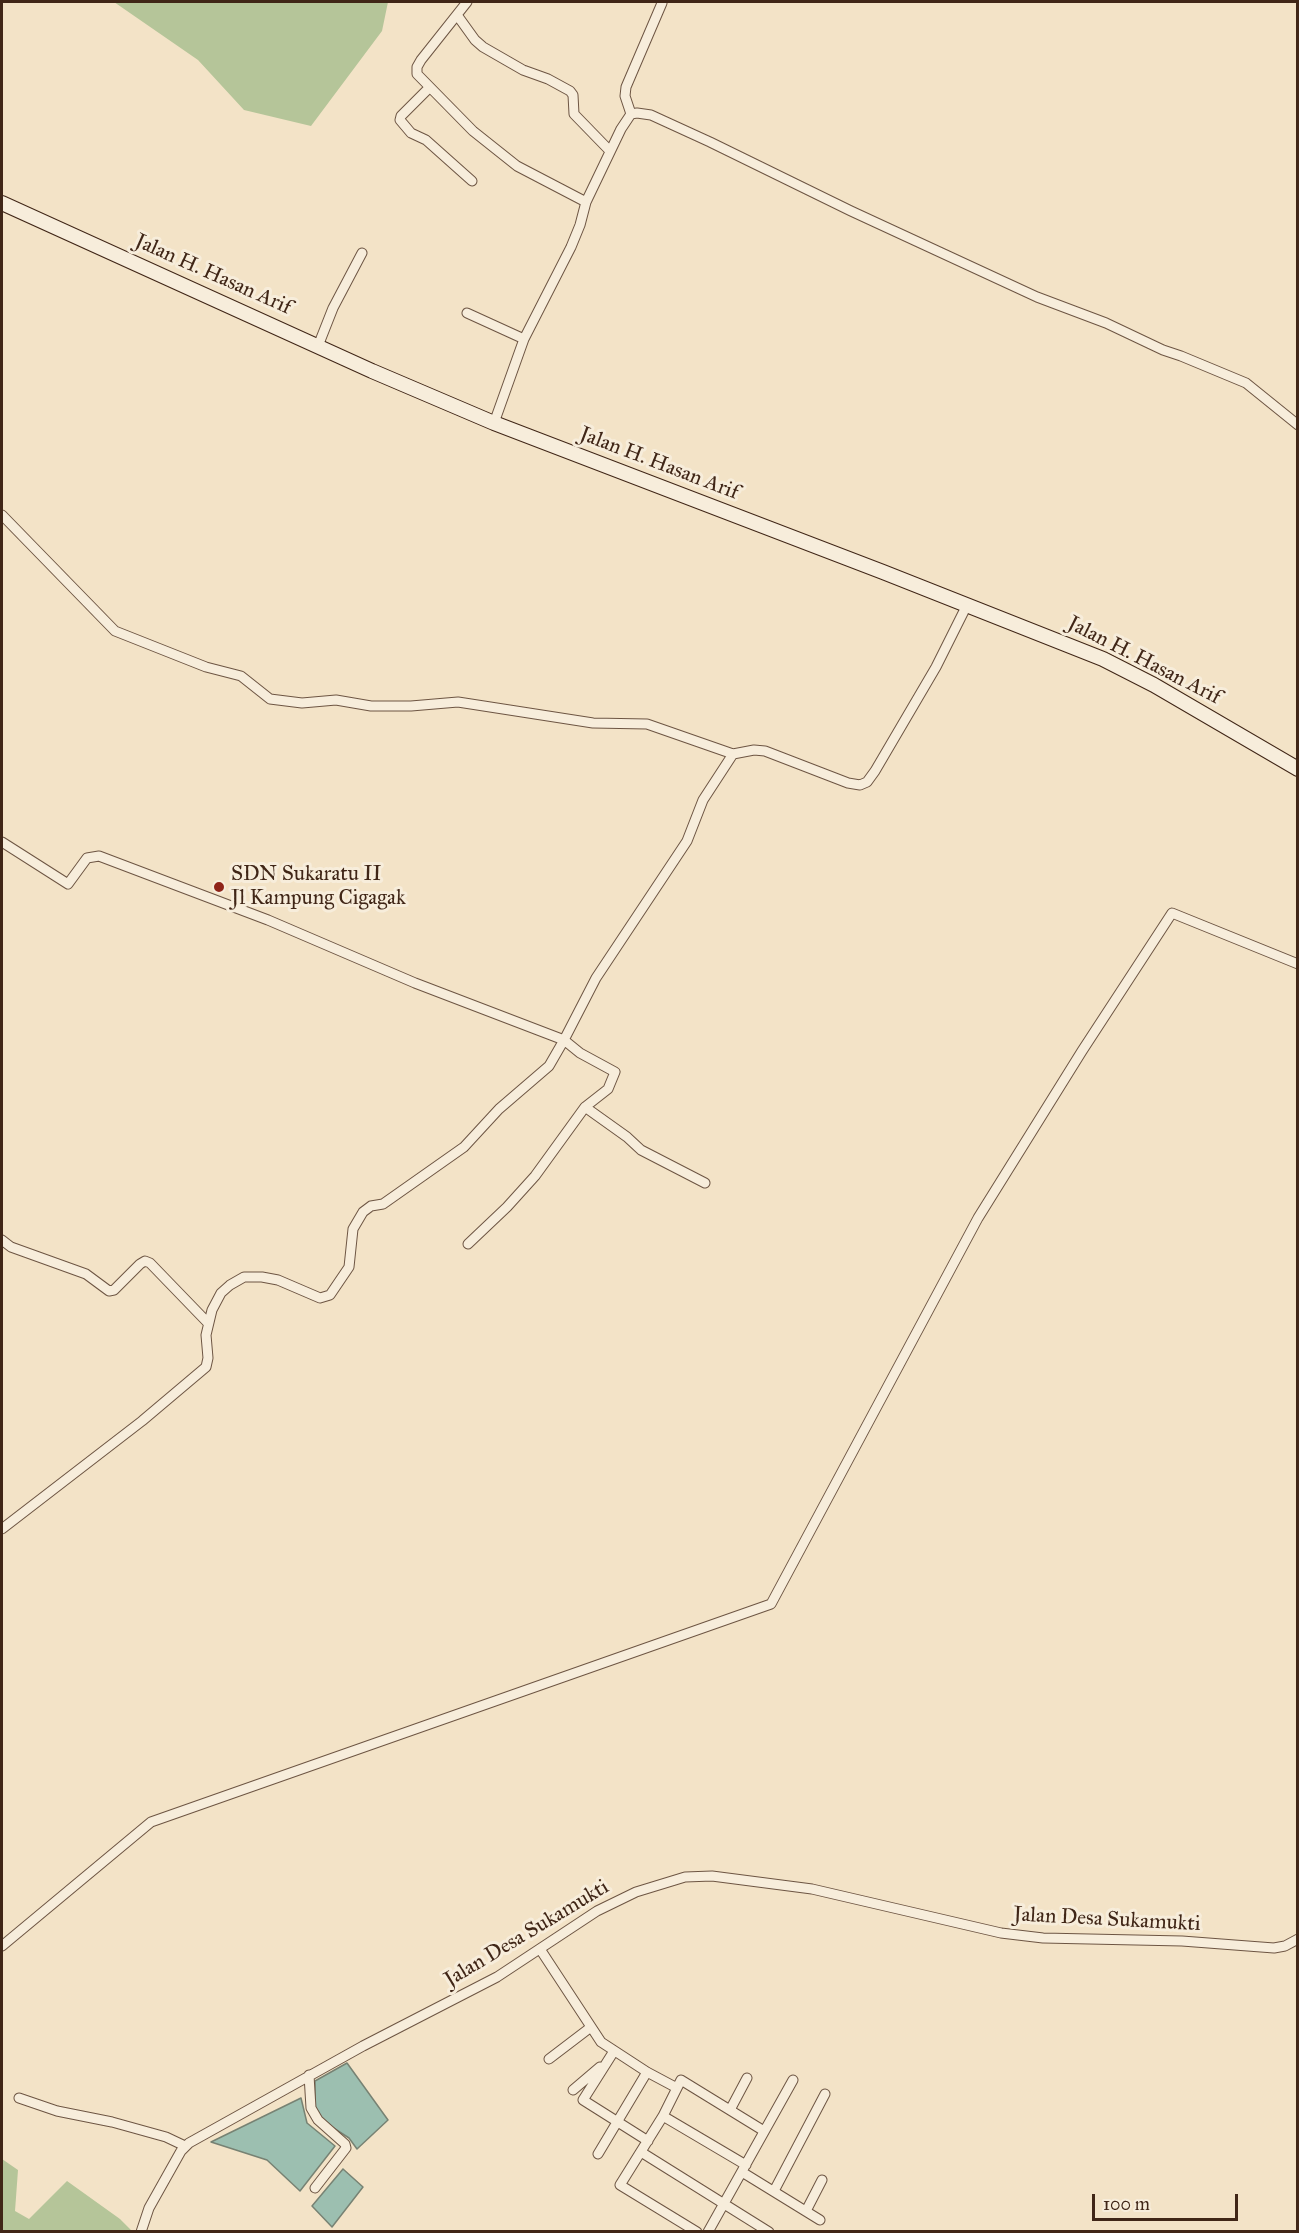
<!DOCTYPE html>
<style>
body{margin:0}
#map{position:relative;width:1299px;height:2233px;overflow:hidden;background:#f3e3c7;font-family:"IM FELL Great Primer",serif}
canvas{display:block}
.frame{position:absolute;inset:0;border:3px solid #402617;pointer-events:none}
.scale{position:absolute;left:1092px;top:2194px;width:146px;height:27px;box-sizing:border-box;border:3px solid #402617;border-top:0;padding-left:8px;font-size:18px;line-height:21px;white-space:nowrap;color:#402617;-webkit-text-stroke:4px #f7eddb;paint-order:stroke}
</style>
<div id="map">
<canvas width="1299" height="2233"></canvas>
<div class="frame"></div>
<div class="scale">100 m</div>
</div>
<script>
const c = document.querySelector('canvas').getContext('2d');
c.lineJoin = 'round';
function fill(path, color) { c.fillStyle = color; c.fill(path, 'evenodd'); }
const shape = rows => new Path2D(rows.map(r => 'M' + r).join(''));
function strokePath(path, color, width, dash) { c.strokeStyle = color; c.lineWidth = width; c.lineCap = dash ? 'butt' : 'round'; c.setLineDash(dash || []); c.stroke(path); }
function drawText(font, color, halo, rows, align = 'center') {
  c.font = font + ' "IM FELL Great Primer",serif'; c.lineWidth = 6; c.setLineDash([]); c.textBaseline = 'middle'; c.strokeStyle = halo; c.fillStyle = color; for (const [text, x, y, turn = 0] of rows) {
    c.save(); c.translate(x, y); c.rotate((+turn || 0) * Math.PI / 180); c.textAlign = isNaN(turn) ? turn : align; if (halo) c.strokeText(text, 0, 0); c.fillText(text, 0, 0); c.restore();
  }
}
fill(shape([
 [114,2,388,2,382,31,311,126,244,110,198,60],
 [2,2159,18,2170,15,2211,29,2219,67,2181,120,2219,132,2231,2,2231]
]), '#b5c599');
const water = shape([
 [347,2063,388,2120,357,2149,349,2138,315,2116,315,2081,347,2063],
 [301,2098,307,2123,335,2146,300,2191,267,2160,211,2142,301,2098],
 [343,2169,363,2187,332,2227,312,2206,343,2169]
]);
fill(water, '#9cbfb0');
strokePath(water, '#778273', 1.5);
const street = shape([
 [467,2,421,60,417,67,417,74,473,131,517,166,586,202],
 [457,15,475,40,483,47,523,70,548,79,570,91,573,95,574,114,609,150],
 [429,88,401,116,400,120,411,133,426,140,472,181],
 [631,114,625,96,626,87,662,3],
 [467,313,524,339],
 [318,346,333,308,362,253],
 [494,423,524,339,571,247,580,225,586,202,621,129,631,114,637,113,651,115,710,142,851,211,1037,297,1106,323,1163,350,1181,356,1246,383,1298,425],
 [2,515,115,631,206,667,241,676,270,699,302,703,336,700,371,706,411,706,458,702,593,723,647,724,733,754,754,750,765,751,848,783,860,785,867,782,875,771,936,667,967,605],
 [2,842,68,884,87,858,99,856,268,920,415,983,564,1040,596,978,687,841,703,800,733,754],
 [2,1240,11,1247,86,1274,109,1291,114,1290,140,1264,145,1261,150,1263,208,1323],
 [468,1244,507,1207,535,1176,585,1107],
 [2,1529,142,1421,206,1367,208,1358,206,1335,212,1310,221,1293,230,1285,244,1277,262,1277,278,1280,320,1298,330,1295,349,1267,353,1229,363,1212,371,1206,383,1204,464,1147,499,1109,549,1066,564,1040,580,1053,615,1072,608,1089,585,1107,627,1137,641,1150,705,1183],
 [2,1946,151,1822,771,1604,978,1218,1082,1051,1172,913,1298,964],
 [540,1949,601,2042,647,2072,677,2088,663,2116,746,2165],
 [614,2051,583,2100,648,2141],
 [549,2059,591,2027],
 [309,2075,311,2108,318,2120,345,2144,346,2148,315,2188],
 [677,2088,681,2080,764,2131],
 [573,2090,600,2067],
 [19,2098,57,2111,112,2122,166,2137,185,2146],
 [730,2110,747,2078],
 [663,2116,620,2185,697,2232],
 [641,2152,769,2232],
 [598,2154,647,2072],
 [742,2172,820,2220],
 [774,2191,825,2094],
 [806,2211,822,2180],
 [141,2232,149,2208,181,2151,189,2143,363,2046,497,1977,597,1911,636,1892,685,1877,712,1876,812,1889,1001,1933,1043,1938,1182,1941,1274,1948,1285,1946,1298,1939],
 [708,2232,793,2080]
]);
const secondary = shape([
 [2,203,372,371,494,423,883,572,1103,659,1154,685,1298,769]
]);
strokePath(street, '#6d5543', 11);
strokePath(secondary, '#402617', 16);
strokePath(street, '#f7eddb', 9);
strokePath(secondary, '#f7eddb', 14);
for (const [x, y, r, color] of [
 [219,887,6,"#8f2418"]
]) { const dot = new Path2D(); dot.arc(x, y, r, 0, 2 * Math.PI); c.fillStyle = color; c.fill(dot); strokePath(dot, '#f7eddb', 2); }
drawText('21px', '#402617', '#f7eddb', [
 ["Jalan H. Hasan Arif",213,275,24],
 ["Jalan H. Hasan Arif",659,464,21],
 ["Jalan H. Hasan Arif",1144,661,27],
 ["Jalan Desa Sukamukti",1107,1920,3],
 ["Jalan Desa Sukamukti",527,1934,-31]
]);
drawText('21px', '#402617', '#f7eddb', [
 ["SDN Sukaratu II",231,875],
 ["Jl Kampung Cigagak",231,899]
], 'left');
</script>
